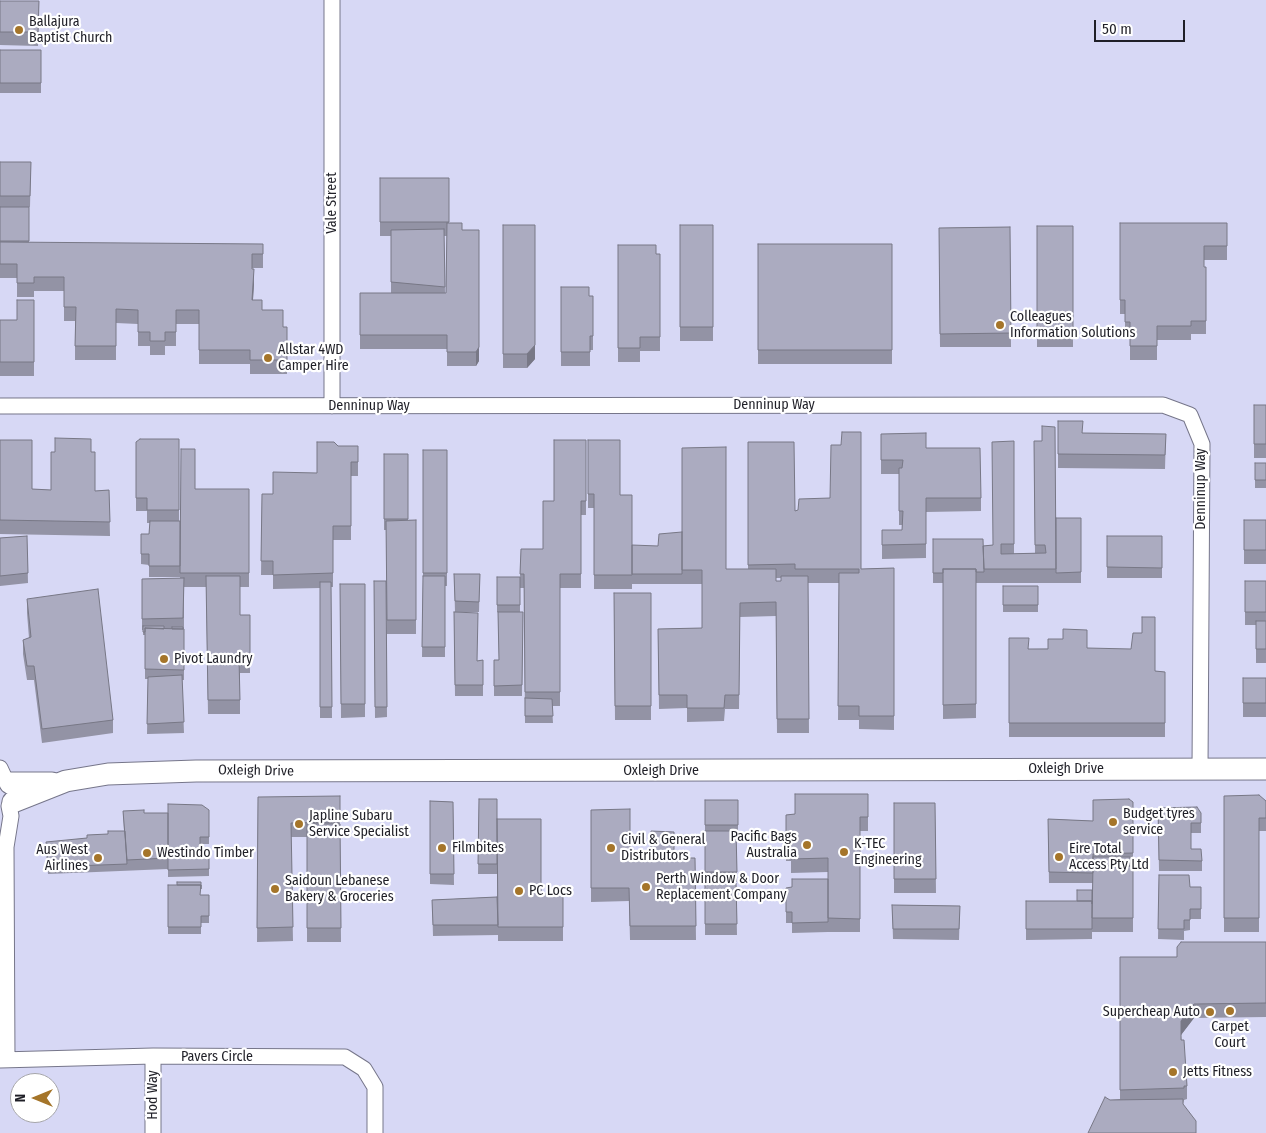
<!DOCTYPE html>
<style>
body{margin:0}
#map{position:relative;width:1266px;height:1133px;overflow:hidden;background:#e1e2f8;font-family:"Fira Sans Condensed",sans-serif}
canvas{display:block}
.north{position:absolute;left:10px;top:1073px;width:50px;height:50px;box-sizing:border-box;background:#fff;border:1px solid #a5a5a9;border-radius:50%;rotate:270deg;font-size:14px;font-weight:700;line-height:20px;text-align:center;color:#1f1f27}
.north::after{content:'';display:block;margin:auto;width:18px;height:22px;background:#a5752a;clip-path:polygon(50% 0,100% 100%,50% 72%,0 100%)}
.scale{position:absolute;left:1094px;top:20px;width:91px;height:22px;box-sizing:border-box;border:2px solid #1f1f27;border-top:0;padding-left:6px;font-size:15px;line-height:18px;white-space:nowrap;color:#1f1f27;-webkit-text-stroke:4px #fff;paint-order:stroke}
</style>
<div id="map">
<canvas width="1266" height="1133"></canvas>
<div class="north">N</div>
<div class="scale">50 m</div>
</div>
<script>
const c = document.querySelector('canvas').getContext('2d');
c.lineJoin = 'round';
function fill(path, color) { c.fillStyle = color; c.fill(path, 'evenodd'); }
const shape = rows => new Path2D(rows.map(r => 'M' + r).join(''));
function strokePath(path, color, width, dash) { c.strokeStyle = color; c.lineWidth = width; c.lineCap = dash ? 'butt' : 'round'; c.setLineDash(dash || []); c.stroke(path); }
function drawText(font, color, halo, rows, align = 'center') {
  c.font = font + ' "Fira Sans Condensed",sans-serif'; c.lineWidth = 4.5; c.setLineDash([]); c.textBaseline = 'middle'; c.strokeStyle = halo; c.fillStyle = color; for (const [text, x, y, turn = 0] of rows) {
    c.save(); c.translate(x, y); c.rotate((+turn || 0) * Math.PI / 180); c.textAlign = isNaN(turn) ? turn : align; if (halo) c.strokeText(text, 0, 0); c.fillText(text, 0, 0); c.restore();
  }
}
fill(shape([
 [0,0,1266,0,1266,1133,0,1133],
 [20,1083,50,1083,50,1113,20,1113]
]), '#d7d8f5');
const street = shape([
 [0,406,1163,405,1190,415,1202,444,1200,768],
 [332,406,332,0],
 [0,768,6,781],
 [0,1060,153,1056,345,1057,364,1069,375,1087,375,1133],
 [7,1060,6,847,11,816,9,806],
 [153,1133,153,1056]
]);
const secondary = shape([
 [10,783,52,783],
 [13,802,66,781,108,774,196,771,1266,769]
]);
strokePath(street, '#76768a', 17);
strokePath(secondary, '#76768a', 23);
strokePath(street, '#fff', 15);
strokePath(secondary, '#fff', 21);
fill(shape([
 [0,1,39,1,38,46,0,45],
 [0,50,41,50,41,93,0,93],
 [0,162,31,162,30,207,0,207],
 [380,178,449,178,449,223,462,230,479,361,476,366,447,366,447,349,360,349,360,293,391,293,391,236,380,236],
 [444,236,447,236,446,293,445,293],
 [0,207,29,207,29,243,263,244,263,268,252,268,254,283,253,300,262,310,283,327,287,327,287,374,250,374,250,364,199,364,199,324,176,324,176,346,165,346,165,355,150,355,150,346,138,346,138,324,116,323,116,360,75,360,75,321,64,321,64,291,34,291,34,297,17,297,17,278,0,278],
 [1120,223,1227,223,1227,260,1204,260,1204,267,1206,267,1206,334,1191,334,1191,340,1157,340,1157,360,1130,360,1130,336,1125,336,1125,314,1120,314],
 [503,225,535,359,527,368,503,368],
 [680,225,713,225,713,341,680,341],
 [1037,226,1073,226,1073,347,1037,347],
 [1010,227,1011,347,940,347,939,228],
 [758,244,892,244,892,364,758,364],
 [618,245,656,254,660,254,660,351,640,351,640,362,618,362],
 [561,287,589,296,593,296,593,350,590,350,590,366,561,366],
 [34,300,34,376,0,376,0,320,17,320],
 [1254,405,1266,405,1266,458,1254,458],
 [1058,421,1083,433,1166,434,1165,469,1058,468],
 [881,434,926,448,981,498,981,511,926,512,926,558,882,559,882,530,902,530,902,525,899,525,899,474,881,474],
 [179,439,179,521,180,521,195,489,249,489,249,587,240,587,240,615,250,615,250,673,240,673,240,714,208,714,206,587,184,587,184,680,182,680,184,733,147,734,148,679,145,679,145,635,143,635,143,630,142,630,142,579,180,578,180,577,149,577,149,565,141,564,141,534,149,534,150,523,147,523,147,511,136,511,136,442],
 [0,440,32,489,51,490,91,452,95,491,109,490,110,536,0,534],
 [586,440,586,515,581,515,581,588,560,588,560,706,552,706,553,723,525,723,524,588,520,588,520,612,523,612,522,696,494,696,494,660,499,660,498,612,497,612,497,577,520,577,521,549,543,549,554,501],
 [588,440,620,495,632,545,726,569,748,569,748,442,795,511,861,569,894,568,894,730,859,729,859,720,838,720,839,583,808,583,809,733,777,733,776,616,740,617,739,709,725,709,724,721,687,722,687,708,659,709,658,629,702,628,702,584,632,584,632,589,594,589,594,508,588,508],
 [776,578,781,578,781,581,776,581],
 [1014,441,1014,554,1035,553,1034,441,1056,518,1081,518,1081,583,976,583,976,718,943,719,943,583,933,583,933,539,983,546,993,545],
 [338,446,358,446,358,476,351,476,351,540,333,540,333,587,331,587,332,718,320,718,320,588,273,589,273,575,261,575,262,494,273,494,317,473],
 [423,450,447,450,447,586,445,586,445,657,422,657,423,576],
 [384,454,408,454,408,520,416,520,416,634,387,634,386,530,384,530],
 [1255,463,1266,463,1266,488,1255,488],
 [1244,520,1266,520,1266,564,1244,564],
 [27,536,28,583,0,586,0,538],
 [1162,536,1162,578,1107,578,1107,567],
 [454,574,480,574,479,612,455,612],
 [374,581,386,581,387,717,375,718],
 [1245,581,1266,581,1266,663,1256,663,1256,625,1245,625],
 [340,584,365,584,365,717,341,718],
 [1003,586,1038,586,1038,612,1003,612],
 [614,593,651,593,651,720,615,720],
 [27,599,113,720,113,733,42,743,34,680,27,680,23,654,23,640,29,638,27,613],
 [454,612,477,661,483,660,483,696,455,696],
 [1009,638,1029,649,1087,648,1155,671,1165,672,1165,737,1009,737],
 [1243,678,1266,678,1266,717,1243,717],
 [868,794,868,831,860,831,860,932,828,932,792,933,792,923,786,923,786,912,792,888,792,879,828,879,828,872,791,873,791,861,786,861,786,815,795,814],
 [1224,796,1266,801,1266,831,1259,831,1259,932,1224,932],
 [258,797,340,822,341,942,307,942,307,837,291,837,293,941,257,942],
 [479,799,497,819,541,894,563,894,563,941,498,941,498,935,433,936,432,900,497,897,497,874,478,874],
 [705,800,738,800,738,835,736,835,737,882,705,882],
 [430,801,453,802,454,885,430,884],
 [1133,802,1133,864,1130,864,1130,866,1133,866,1133,932,1092,932,1092,939,1026,940,1026,901,1077,901,1092,895,1093,883,1049,883,1048,819,1093,821],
 [894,803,935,803,936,893,894,893],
 [1158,808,1201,813,1201,833,1191,833,1191,849,1202,861,1202,871,1159,871],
 [209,810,209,844,200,844,200,858,209,857,209,876,168,877,168,869,48,874,46,850,87,838,124,831,123,811,144,813,168,813],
 [591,810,630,857,695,858,696,940,630,940,629,901,591,902],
 [1159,875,1190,887,1201,887,1201,919,1190,919,1190,930,1184,931,1184,940,1158,939],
 [705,883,736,883,737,935,705,935],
 [168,885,200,895,209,895,209,923,201,923,201,934,168,934],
 [892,905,960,906,959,940,893,939],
 [1266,942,1266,1017,1194,1018,1181,1035,1187,1086,1187,1099,1184,1100,1183,1104,1110,1100,1120,1099,1120,957,1177,957]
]), '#9393a5');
fill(shape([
 [254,269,254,283,252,314,252,300],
 [535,345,535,359,527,368,527,354],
 [479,347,479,361,476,366,476,352],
 [1194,1004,1194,1018,1181,1035,1181,1021]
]), '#787886');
const building = shape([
 [0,1,39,1,38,32,0,32,0,1],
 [0,50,41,50,41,83,0,83,0,50],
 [0,162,31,162,30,196,0,196,0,162],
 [380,178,449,178,449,222,380,222,380,178],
 [0,207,29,207,29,241,0,241,0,207],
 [447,223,462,223,462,230,479,230,479,347,476,352,447,352,447,335,360,335,360,293,446,293,447,223],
 [1120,223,1227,223,1227,246,1204,246,1204,267,1206,267,1206,321,1191,321,1191,326,1157,326,1157,346,1130,346,1130,322,1125,322,1125,300,1120,300,1120,223],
 [503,225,535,225,535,345,527,354,503,354,503,225],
 [680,225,713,225,713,327,680,327,680,225],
 [1037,226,1073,226,1073,333,1037,333,1037,226],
 [1010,227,1011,333,940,334,939,228,1010,227],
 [444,229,445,287,391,282,391,230,444,229],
 [0,242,263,244,263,254,252,254,252,269,254,269,252,300,262,300,262,310,283,310,283,327,287,327,287,360,250,360,250,350,199,350,199,310,176,310,176,332,165,332,165,341,150,341,150,332,138,332,138,310,116,309,116,346,75,346,76,307,64,307,64,277,34,277,34,283,17,283,17,264,0,264,0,242],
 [758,244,892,244,892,350,758,350,758,244],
 [618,245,656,245,656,254,660,254,660,337,640,337,640,348,618,348,618,245],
 [561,287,589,287,589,296,593,296,593,336,590,336,590,352,561,352,561,287],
 [17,300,34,300,34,362,0,362,0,320,17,320,17,300],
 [1254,405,1266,405,1266,444,1254,444,1254,405],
 [1058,421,1083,421,1082,433,1166,434,1165,455,1058,454,1058,421],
 [1042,426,1055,427,1056,569,984,569,983,546,993,545,992,442,1014,441,1014,544,1001,544,1001,554,1046,553,1045,545,1035,545,1034,441,1042,441,1042,426],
 [842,432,861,432,861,569,894,568,894,716,859,716,859,706,838,706,839,573,859,573,859,569,795,569,795,564,748,565,748,442,794,442,795,511,798,510,799,499,830,498,831,445,841,445,842,432],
 [926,433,926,448,980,448,981,498,926,498,926,544,882,545,882,530,902,530,903,511,899,511,899,468,902,468,903,460,881,460,881,434,926,433],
 [55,438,91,439,91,452,95,452,95,491,109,490,110,522,0,520,0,440,32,440,32,489,51,490,51,452,55,452,55,438],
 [140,439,179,439,179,510,147,510,147,498,136,498,136,442,140,439],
 [554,440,586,440,586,501,581,501,581,574,560,574,560,692,525,692,524,574,520,574,521,549,543,549,543,501,554,501,554,440],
 [588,440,620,440,620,495,632,495,632,575,594,575,594,494,588,494,588,440],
 [317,442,334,442,338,446,358,446,358,462,351,462,351,526,333,526,333,573,273,575,273,561,261,561,262,494,273,494,273,472,317,473,317,442],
 [726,447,726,569,776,569,776,581,781,581,781,576,808,576,809,719,777,719,776,602,740,603,739,695,725,695,724,708,687,708,687,695,659,695,658,629,702,628,702,570,682,570,682,448,726,447],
 [181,449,195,449,195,489,249,489,249,573,180,573,181,449],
 [423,450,447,450,447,573,423,573,423,450],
 [384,454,408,454,408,519,384,519,384,454],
 [1255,463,1266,463,1266,480,1255,480,1255,463],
 [1056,518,1081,518,1081,572,1056,573,1056,518],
 [416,520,416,620,387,620,386,521,416,520],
 [1244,520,1266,520,1266,550,1244,550,1244,520],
 [150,521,180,521,180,566,149,566,149,554,141,554,141,534,149,534,150,521],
 [682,532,682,574,632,574,632,545,658,546,659,534,682,532],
 [27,536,28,573,0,576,0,538,27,536],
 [1107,536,1162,536,1162,568,1107,567,1107,536],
 [933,539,983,539,984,572,976,572,976,569,943,569,943,573,933,573,933,539],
 [943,569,976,569,976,704,943,705,943,569],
 [454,574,480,574,479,602,455,601,454,574],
 [206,576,240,576,240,615,250,615,250,659,239,659,240,700,208,700,206,576],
 [423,576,445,576,445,647,422,647,423,576],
 [497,577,520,577,520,605,497,605,497,577],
 [184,578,183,618,142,619,142,579,184,578],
 [374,581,386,581,387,707,375,707,374,581],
 [1245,581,1266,581,1266,612,1245,612,1245,581],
 [320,582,331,582,332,707,320,707,320,582],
 [340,584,365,584,365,704,341,704,340,584],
 [1003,586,1038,586,1038,605,1003,605,1003,586],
 [98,589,113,720,42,729,34,666,27,666,23,640,31,637,27,599,98,589],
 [614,593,651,593,651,706,615,706,614,593],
 [454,612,478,613,477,661,483,660,483,685,455,685,454,612],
 [498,612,523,612,522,685,494,686,494,660,499,660,498,612],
 [1142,617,1155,617,1155,671,1165,672,1165,723,1009,723,1009,638,1029,638,1028,649,1048,649,1048,639,1063,639,1063,629,1087,630,1087,648,1131,649,1133,633,1142,633,1142,617],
 [1256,621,1266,621,1266,649,1256,649,1256,621],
 [143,626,164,626,164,629,145,628,145,632,143,632,143,626],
 [172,627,183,627,183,629,172,629,172,627],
 [145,628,184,629,184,670,145,669,145,628],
 [182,675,184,722,147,724,148,677,182,675],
 [1243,678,1266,678,1266,703,1243,703,1243,678],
 [525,698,552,699,553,716,525,716,525,698],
 [795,794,868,794,868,817,860,817,860,919,828,918,828,858,791,859,791,847,786,847,786,815,795,814,795,794],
 [1259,795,1266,801,1266,818,1259,818,1259,918,1224,918,1224,796,1259,795],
 [340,796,340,822,291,823,293,927,257,928,258,797,340,796],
 [479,799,497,799,497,864,478,864,479,799],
 [1129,799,1133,802,1133,853,1093,854,1093,873,1049,872,1048,819,1093,821,1093,800,1129,799],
 [705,800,738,800,738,825,705,825,705,800],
 [430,801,453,802,454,874,430,874,430,801],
 [894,803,935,803,936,879,894,879,894,803],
 [168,804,202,805,209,810,209,837,200,837,200,858,209,857,209,869,168,870,168,804],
 [1197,807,1201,813,1201,823,1191,823,1191,849,1201,849,1202,861,1159,860,1158,808,1197,807],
 [630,809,630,857,651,858,651,831,674,832,674,858,695,858,696,926,630,926,629,888,591,888,591,810,630,809],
 [144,810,144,813,168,813,168,858,127,860,123,811,144,810],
 [497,819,541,819,541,894,563,894,563,927,498,927,497,819],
 [307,824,340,824,341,928,307,928,307,824],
 [108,831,125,831,127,864,48,867,46,842,87,838,87,835,108,834,108,831],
 [705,831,736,831,737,872,705,872,705,831],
 [1093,857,1130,857,1130,866,1093,866,1093,857],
 [1093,866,1133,866,1133,918,1092,918,1093,866],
 [1159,875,1189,875,1190,887,1201,887,1201,909,1190,909,1190,920,1184,920,1184,929,1158,929,1159,875],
 [792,879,828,879,828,922,792,923,792,912,786,912,786,888,792,887,792,879],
 [177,882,201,882,201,889,201,885,177,885,177,882],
 [705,883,736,883,737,924,705,924,705,883],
 [168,885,201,885,200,895,209,895,209,916,201,916,201,927,168,927,168,885],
 [1077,890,1092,890,1092,904,1092,901,1077,901,1077,890],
 [497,897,498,925,433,925,432,900,497,897],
 [1026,901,1092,901,1092,929,1026,929,1026,901],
 [892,905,960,906,959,929,893,929,892,905],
 [1181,942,1266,942,1266,1003,1194,1004,1181,1021,1181,1040,1184,1040,1187,1086,1184,1086,1184,1088,1120,1090,1120,957,1177,957,1177,947,1181,942],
 [1105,1097,1110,1100,1183,1099,1183,1104,1196,1121,1196,1133,1088,1133,1105,1097]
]);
fill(building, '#ababc0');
strokePath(building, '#787886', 1);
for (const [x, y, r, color] of [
 [19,30,5,"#a5752a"],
 [1000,325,5,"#a5752a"],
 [268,358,5,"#a5752a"],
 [164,659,5,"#a5752a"],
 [1113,822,5,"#a5752a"],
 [299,824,5,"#a5752a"],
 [807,845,5,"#a5752a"],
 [442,848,5,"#a5752a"],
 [611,848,5,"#a5752a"],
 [844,852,5,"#a5752a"],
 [147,853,5,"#a5752a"],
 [1059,857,5,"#a5752a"],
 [98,858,5,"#a5752a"],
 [646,887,5,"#a5752a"],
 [275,889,5,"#a5752a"],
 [519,891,5,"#a5752a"],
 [1230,1011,5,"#a5752a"],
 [1210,1012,5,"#a5752a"],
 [1173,1072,5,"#a5752a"]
]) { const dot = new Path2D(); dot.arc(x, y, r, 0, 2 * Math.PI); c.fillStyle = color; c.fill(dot); strokePath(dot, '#fff', 2); }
drawText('14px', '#1f1f27', '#fff', [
 ["Ballajura",29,22],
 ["Baptist Church",29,38],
 ["Colleagues",1010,317],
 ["Information Solutions",1010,333],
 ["Allstar 4WD",278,350],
 ["Camper Hire",278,366],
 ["Pivot Laundry",174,659],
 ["Budget tyres",1123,814],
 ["service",1123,830],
 ["Japline Subaru",309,816],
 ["Service Specialist",309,832],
 ["Pacific Bags",797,837,"right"],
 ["Australia",797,853,"right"],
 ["Civil & General",621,840],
 ["Distributors",621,856],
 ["K-TEC",854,844],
 ["Engineering",854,860],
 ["Filmbites",452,848],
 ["Eire Total",1069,849],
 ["Access Pty Ltd",1069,865],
 ["Aus West",88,850,"right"],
 ["Airlines",88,866,"right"],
 ["Westindo Timber",157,853],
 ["Perth Window & Door",656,879],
 ["Replacement Company",656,895],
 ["Saidoun Lebanese",285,881],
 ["Bakery & Groceries",285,897],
 ["PC Locs",529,891],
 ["Supercheap Auto",1200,1012,"right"],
 ["Carpet",1230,1027,"center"],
 ["Court",1230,1043,"center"],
 ["Jetts Fitness",1183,1072]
], 'left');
drawText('14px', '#1f1f27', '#fff', [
 ["Vale Street",332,203,-90],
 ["Denninup Way",774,405],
 ["Denninup Way",369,406],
 ["Denninup Way",1201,489,-90],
 ["Oxleigh Drive",1066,769],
 ["Oxleigh Drive",256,771,1],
 ["Oxleigh Drive",661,771],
 ["Pavers Circle",217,1057],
 ["Hod Way",153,1095,-90]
]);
</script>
